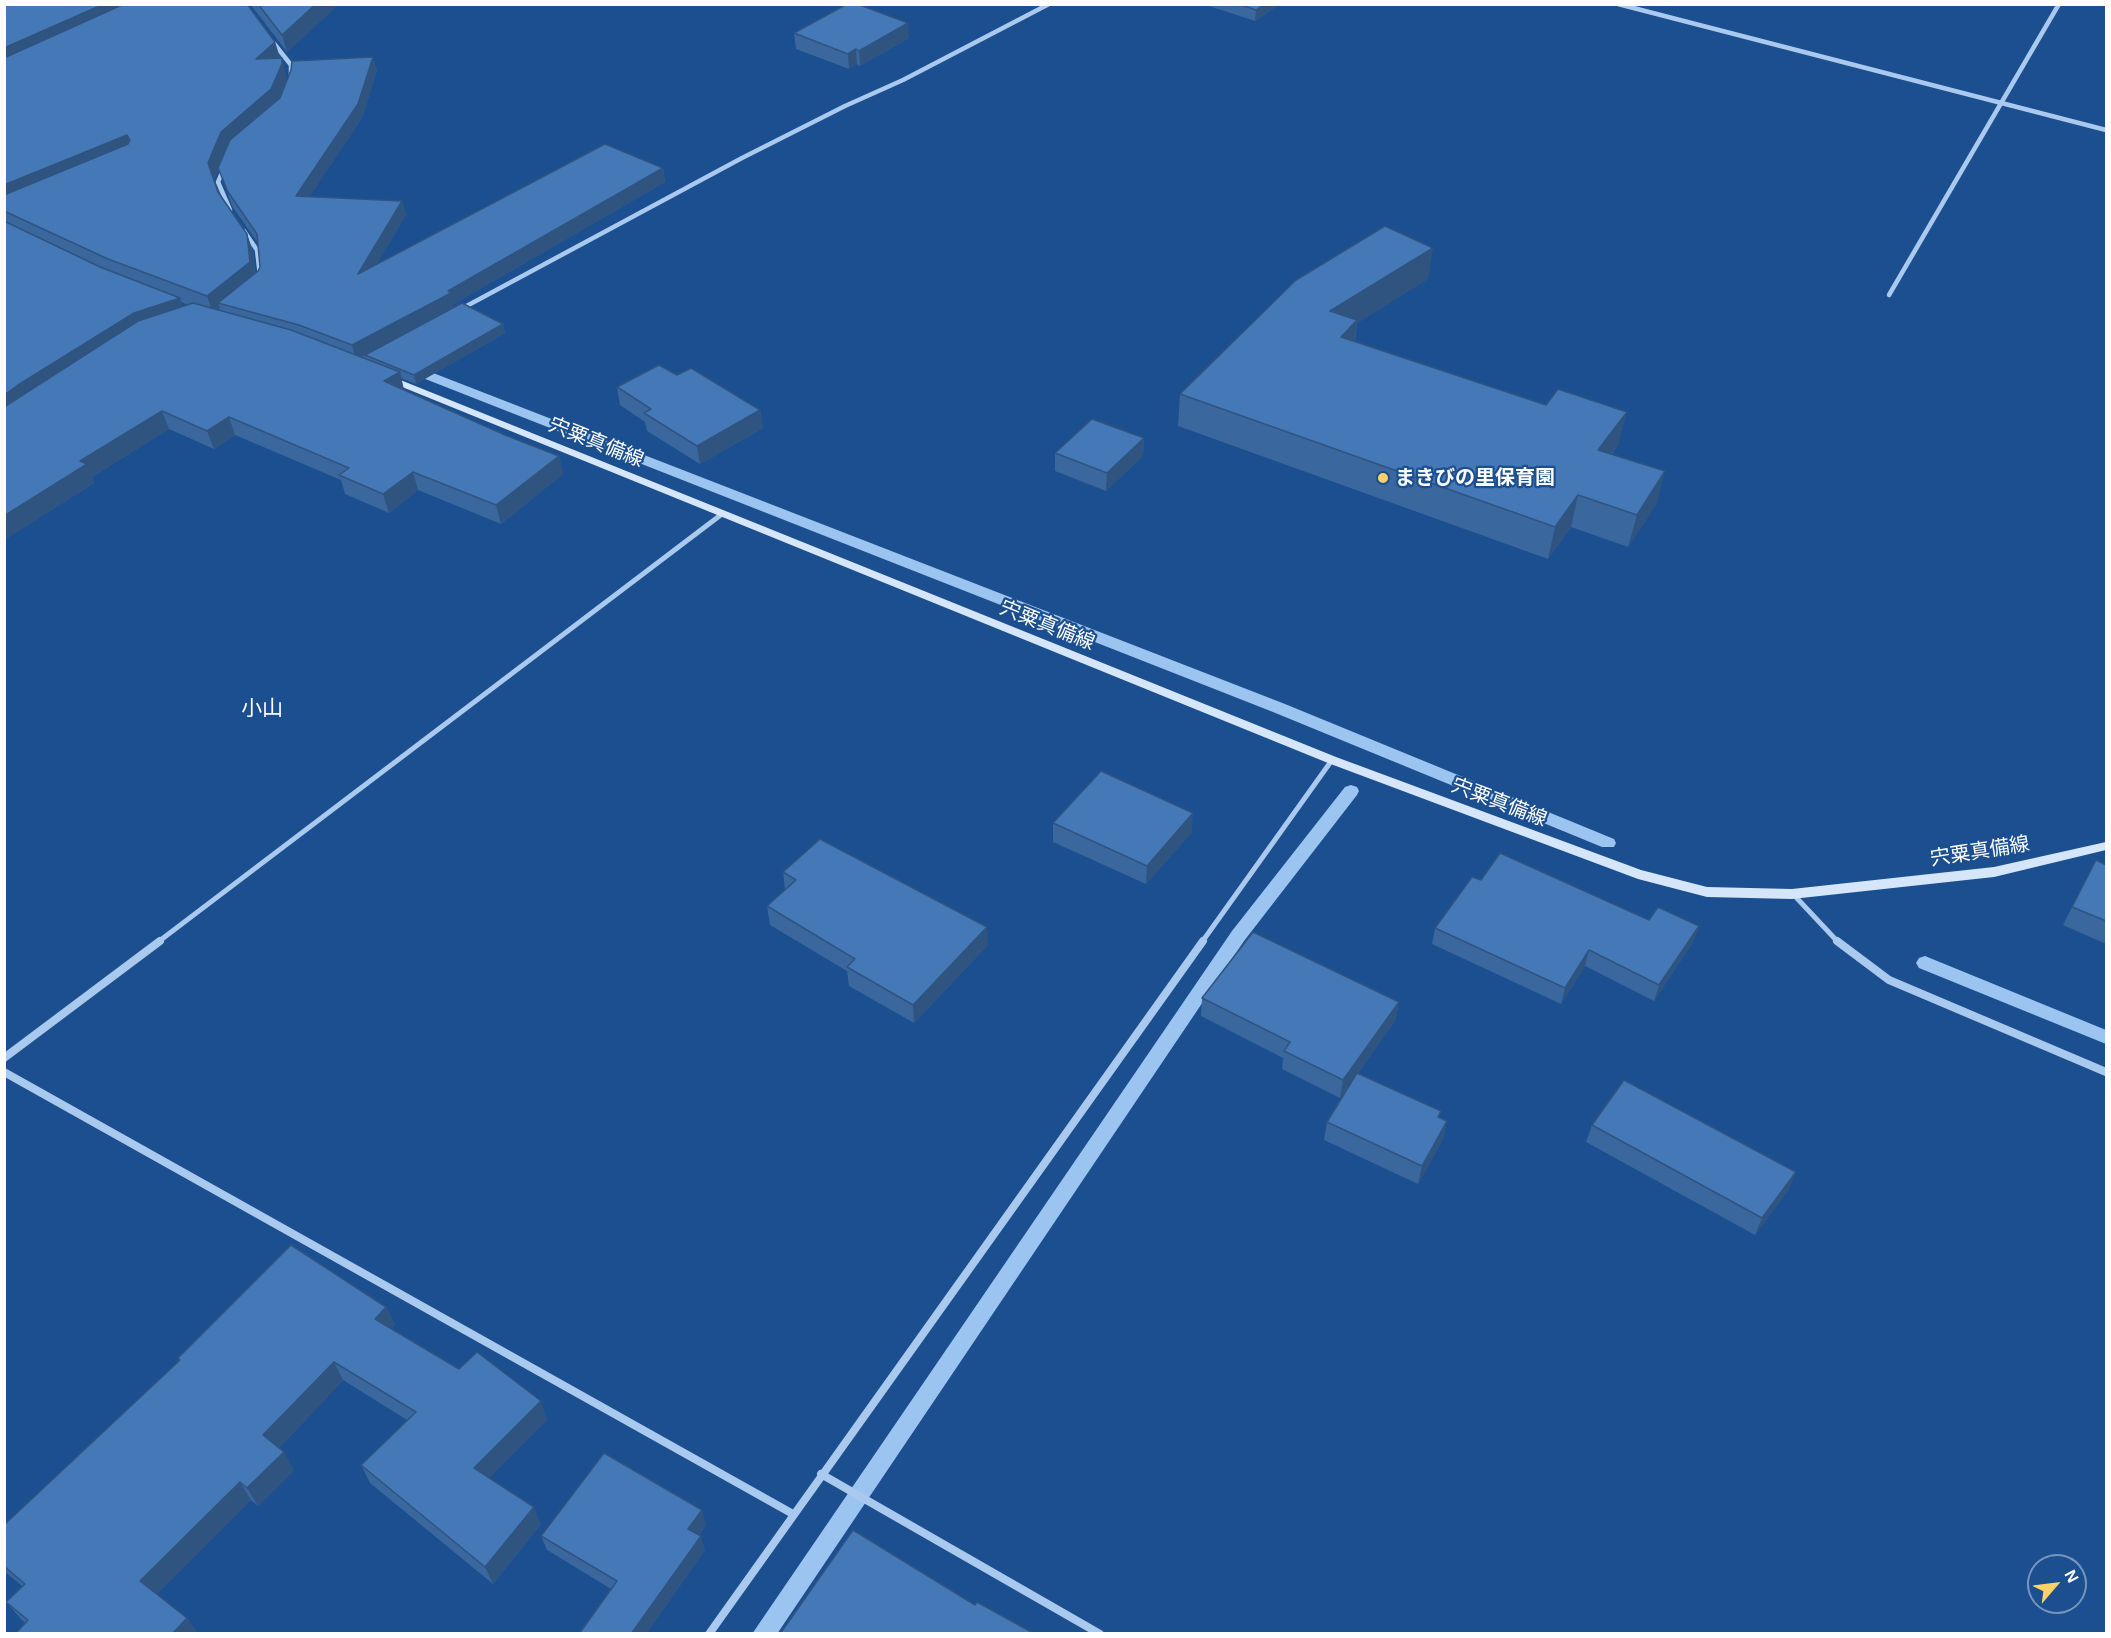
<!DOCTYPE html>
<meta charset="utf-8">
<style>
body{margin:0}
#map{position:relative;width:2111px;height:1638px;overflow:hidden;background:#1b4f8f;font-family:Helvetica,sans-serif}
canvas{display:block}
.frame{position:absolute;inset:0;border:6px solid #fff;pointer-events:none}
.north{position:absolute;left:2027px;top:1554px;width:60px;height:60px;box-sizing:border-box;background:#1b4f8f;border:2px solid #7695bc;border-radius:50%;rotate:62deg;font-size:16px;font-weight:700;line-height:24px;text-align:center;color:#fff}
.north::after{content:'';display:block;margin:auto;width:21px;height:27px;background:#ffd166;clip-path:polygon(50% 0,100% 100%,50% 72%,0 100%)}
</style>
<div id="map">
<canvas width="2111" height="1638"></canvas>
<div class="frame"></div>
<div class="north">N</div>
</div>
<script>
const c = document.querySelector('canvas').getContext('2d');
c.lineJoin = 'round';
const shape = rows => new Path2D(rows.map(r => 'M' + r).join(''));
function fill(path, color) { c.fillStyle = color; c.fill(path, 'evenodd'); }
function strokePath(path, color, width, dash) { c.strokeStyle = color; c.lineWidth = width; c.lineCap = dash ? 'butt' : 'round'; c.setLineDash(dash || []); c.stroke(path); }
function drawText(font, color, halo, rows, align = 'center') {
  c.font = font + ' Helvetica,"Noto Sans JP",sans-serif'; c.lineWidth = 4.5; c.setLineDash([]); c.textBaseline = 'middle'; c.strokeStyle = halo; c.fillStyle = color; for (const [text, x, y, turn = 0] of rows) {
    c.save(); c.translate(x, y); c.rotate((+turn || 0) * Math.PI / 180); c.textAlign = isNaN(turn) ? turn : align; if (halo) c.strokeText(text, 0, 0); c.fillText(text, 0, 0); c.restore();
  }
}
fill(shape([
 [410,364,1285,704,1614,839,1616,843,1614,847,1602,847,1273,712,405,371,403,368,405,365,410,364],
 [1351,785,1357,787,1359,791,1357,795,1244,941,777,1634,752,1634,1232,931,1345,787,1351,785],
 [1925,956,2106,1030,2106,1044,1919,968,1916,963,1919,958,1925,956]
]), '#9cc4f0');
strokePath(shape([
 [1618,4,2106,130],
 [272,41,291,65,291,78],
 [223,170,218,182,230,210],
 [244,231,257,250,260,276],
 [1889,295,2059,4],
 [461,309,742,158,845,106,903,80,1049,4]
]), '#a9c9ee', 4.5);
strokePath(shape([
 [1793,894,1838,942],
 [158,942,722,514],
 [1202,942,1332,760]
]), '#a9c9ee', 5);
strokePath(shape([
 [1837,941,1889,980,2106,1072],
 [4,1058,160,941],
 [4,1072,793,1514],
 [821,1474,1100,1634],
 [709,1634,1203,941]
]), '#a9c9ee', 8);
fill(shape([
 [388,375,1336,757,1641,870,1707,887,1792,889,1994,867,2106,842,2106,850,1994,877,1792,899,1707,897,1638,879,1328,763,385,380,383,378,388,375]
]), '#d6e6fa');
fill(shape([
 [4,4,275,42,280,58,286,74,286,81,377,70,362,118,309,197,402,201,406,215,376,265,663,168,665,182,454,304,454,307,503,324,505,333,416,384,401,378,404,390,505,435,559,456,563,474,501,524,418,490,389,513,345,494,341,480,235,435,214,449,169,429,92,477,94,483,4,540],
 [219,168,232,206,258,243,260,267,258,271,255,274,253,252,247,234,218,192,214,180],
 [181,302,188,305,182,306],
 [250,4,339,4,287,52],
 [1203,4,1280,4,1255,21],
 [794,33,909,38,860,66,857,64,849,69,796,49],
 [1428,279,1357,323,1355,341,1619,443,1612,454,1657,503,1628,547,1571,527,1548,559,1178,426,1180,394],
 [677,375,760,410,763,428,700,464,647,431,645,422,620,405,617,387],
 [1144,438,1143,456,1106,491,1055,471,1055,453],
 [1053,823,1192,832,1146,884,1053,842],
 [2096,860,2106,865,2106,944,2063,925],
 [783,872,988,945,914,1023,849,986,847,971,770,925,767,906,785,890],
 [1481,880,1649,920,1699,926,1693,942,1654,1001,1585,966,1561,1004,1432,944,1435,928],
 [1202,998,1399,1002,1395,1021,1358,1073,1447,1121,1443,1139,1418,1184,1324,1140,1327,1122,1347,1089,1340,1098,1282,1069,1283,1058,1201,1016],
 [1592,1125,1789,1189,1755,1235,1586,1142],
 [386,1307,395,1325,391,1329,459,1369,547,1420,489,1478,541,1524,493,1584,370,1483,361,1465,407,1420,343,1380,279,1448,294,1470,258,1506,251,1500,157,1594,187,1618,198,1634,15,1634,25,1623,20,1618,6,1602,22,1586,4,1571,4,1525,179,1361,178,1358],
 [706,1525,699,1535,705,1550,646,1634,579,1634,611,1589,547,1550,541,1536]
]), '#3a679d');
fill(shape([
 [104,4,146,4,4,68,4,48],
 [316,4,339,4,287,52,282,35],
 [1264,4,1280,4,1255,21,1256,10],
 [908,23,909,38,860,66,859,51],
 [275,42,280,58,256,59],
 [856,49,857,64,849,69,848,54],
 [373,57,377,70,362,118,301,210,296,196],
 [282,58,286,74,286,81,276,106,226,149,214,180,208,163,221,132],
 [127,135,133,153,4,206,4,185],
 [663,168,665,182,454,304,454,307,356,360,352,345],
 [402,201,406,215,362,289,358,274],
 [247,234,253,252,255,280,218,303,220,308,213,314,207,296],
 [1433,248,1428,279,1357,323,1353,351,1338,368,1330,311],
 [180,298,186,316,4,419,4,395,18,385,134,313],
 [503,324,505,333,416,384,414,375],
 [400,372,404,390,384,381],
 [760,410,763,428,700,464,697,446],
 [162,411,169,429,92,477,94,483,4,540,4,516,80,461],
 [1627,412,1619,443,1591,482,1598,450],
 [229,417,235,435,214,449,207,431],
 [1144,438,1143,456,1106,491,1107,473],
 [559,456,563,474,501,524,496,505],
 [1665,471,1657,503,1628,547,1637,515],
 [413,472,418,490,389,513,383,494],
 [1578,495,1571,527,1548,559,1555,527],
 [1193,813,1192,832,1146,884,1147,866],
 [1699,926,1693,942,1654,1001,1659,985],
 [987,927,988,945,914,1023,913,1005],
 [1589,950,1585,966,1561,1004,1565,988],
 [1399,1002,1395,1021,1340,1098,1343,1080],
 [1447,1121,1443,1139,1418,1184,1422,1166],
 [1796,1172,1789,1189,1755,1235,1762,1218],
 [386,1307,395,1325,383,1338,375,1319],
 [334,1362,343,1380,274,1453,263,1435],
 [541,1401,547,1420,481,1486,474,1468],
 [284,1452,294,1470,258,1506,247,1488],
 [240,1482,251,1500,153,1598,140,1581],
 [534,1507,541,1524,493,1584,485,1567],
 [702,1510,706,1525,692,1543,688,1529],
 [701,1536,705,1550,646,1634,631,1634],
 [187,1618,198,1634,172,1634]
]), '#305480');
const building = shape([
 [4,4,104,4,4,48,4,4],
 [124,4,247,4,275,42,256,59,282,58,282,64,271,89,221,132,208,163,218,192,247,234,250,262,207,296,108,259,4,211,4,195,128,144,130,140,127,135,4,185,4,58,124,4],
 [258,4,316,4,282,35,258,4],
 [847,4,857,4,908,23,859,51,856,49,848,54,794,33,847,4],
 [1239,4,1264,4,1256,10,1239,4],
 [373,57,358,104,296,196,402,201,358,274,605,144,663,168,448,291,451,293,352,345,299,325,218,303,258,271,260,267,257,234,228,192,218,168,230,140,280,98,291,70,292,61,373,57],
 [4,221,100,267,180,298,134,313,18,385,4,395,4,221],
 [1385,226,1433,248,1330,311,1357,320,1341,337,1546,405,1558,389,1627,412,1598,450,1665,471,1637,515,1578,495,1555,527,1180,394,1296,280,1385,226],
 [193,303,291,330,400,372,384,381,505,435,559,456,496,505,413,472,383,494,339,475,349,468,229,417,207,431,162,411,80,461,87,464,4,516,4,407,138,321,193,303],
 [462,303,503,324,414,375,365,355,462,303],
 [659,365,677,375,691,368,760,410,697,446,644,413,651,409,617,387,659,365],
 [1092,419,1144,438,1107,473,1055,453,1092,419],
 [1101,771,1193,813,1147,866,1053,823,1101,771],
 [820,839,987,927,913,1005,847,967,855,959,767,906,796,880,783,872,820,839],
 [1500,853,1649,920,1658,907,1699,926,1659,985,1589,950,1565,988,1435,928,1472,877,1481,880,1500,853],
 [2096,860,2106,865,2106,921,2072,907,2096,860],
 [1253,932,1399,1002,1343,1080,1284,1051,1290,1042,1202,998,1253,932],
 [1357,1073,1441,1111,1438,1117,1447,1121,1422,1166,1327,1122,1357,1073],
 [1624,1080,1796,1172,1762,1218,1592,1125,1624,1080],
 [291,1245,386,1307,375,1319,459,1369,477,1352,541,1401,474,1468,534,1507,485,1567,361,1465,416,1412,334,1362,263,1435,284,1452,247,1488,240,1482,140,1581,187,1618,172,1634,15,1634,28,1620,6,1602,25,1584,4,1566,4,1525,180,1360,178,1358,291,1245],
 [604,1453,702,1510,688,1529,701,1536,631,1634,579,1634,617,1581,541,1536,604,1453],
 [853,1530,975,1605,977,1602,1035,1634,780,1634,853,1530]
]);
fill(building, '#4478b7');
strokePath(building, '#305480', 1.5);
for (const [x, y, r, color] of [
 [1383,478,6,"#ffd166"]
]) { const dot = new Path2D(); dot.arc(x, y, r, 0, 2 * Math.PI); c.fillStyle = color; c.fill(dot); strokePath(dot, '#1b4f8f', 2); }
drawText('20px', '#fff', '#1b4f8f', [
 ["宍粟真備線",596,443,22],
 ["宍粟真備線",1047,626,22],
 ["宍粟真備線",1499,803,21],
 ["宍粟真備線",1980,852,-9]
]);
drawText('bold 20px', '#fff', '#1b4f8f', [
 ["まきびの里保育園",1395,478]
], 'left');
drawText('21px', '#fff', '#1b4f8f', [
 ["小山",262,709]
]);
</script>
